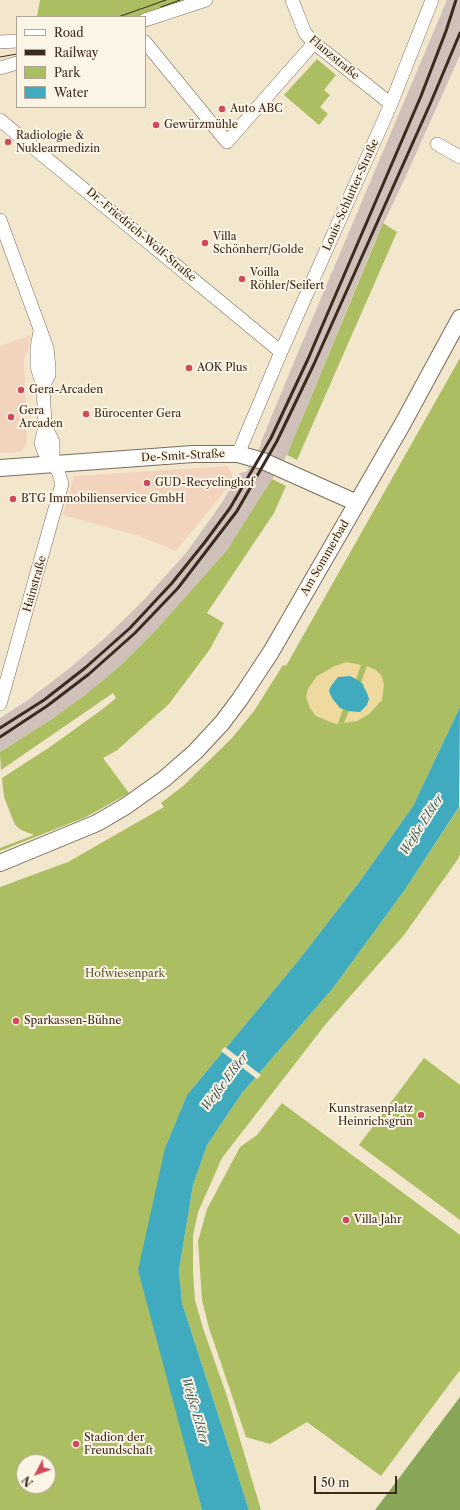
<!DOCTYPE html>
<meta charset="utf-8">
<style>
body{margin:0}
#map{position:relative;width:460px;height:1510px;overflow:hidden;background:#f2e7cc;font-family:"Libre Caslon Text",serif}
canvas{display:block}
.legend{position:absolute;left:16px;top:16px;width:130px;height:92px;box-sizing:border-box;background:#fcf5e5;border:1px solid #afa495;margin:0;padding:5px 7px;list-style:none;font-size:12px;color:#3b2a1e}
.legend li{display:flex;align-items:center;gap:8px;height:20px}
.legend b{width:20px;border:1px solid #afa495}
.north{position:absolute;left:16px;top:1454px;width:40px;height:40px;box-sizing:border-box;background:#fcf5e5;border:1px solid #afa495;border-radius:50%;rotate:229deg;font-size:11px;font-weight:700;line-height:16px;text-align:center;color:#3b2a1e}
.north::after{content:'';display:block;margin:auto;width:14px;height:18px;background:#d1495b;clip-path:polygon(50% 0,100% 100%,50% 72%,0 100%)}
.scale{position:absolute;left:314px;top:1476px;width:83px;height:18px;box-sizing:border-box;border:2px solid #3b2a1e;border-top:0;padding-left:5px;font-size:12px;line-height:14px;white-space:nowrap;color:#3b2a1e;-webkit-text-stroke:3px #fcf5e5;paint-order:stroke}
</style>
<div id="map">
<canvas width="460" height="1510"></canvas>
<ul class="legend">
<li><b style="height:5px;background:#fff"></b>Road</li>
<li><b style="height:5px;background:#3b2a1e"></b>Railway</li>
<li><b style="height:11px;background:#acbe62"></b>Park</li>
<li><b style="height:11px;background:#40aabf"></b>Water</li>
</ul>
<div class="north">N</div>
<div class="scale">50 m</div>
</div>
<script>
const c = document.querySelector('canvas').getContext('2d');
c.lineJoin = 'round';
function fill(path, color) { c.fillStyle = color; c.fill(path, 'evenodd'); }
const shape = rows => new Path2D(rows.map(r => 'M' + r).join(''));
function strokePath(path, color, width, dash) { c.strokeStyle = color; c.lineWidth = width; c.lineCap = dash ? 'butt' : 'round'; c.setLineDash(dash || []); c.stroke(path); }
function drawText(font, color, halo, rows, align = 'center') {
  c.font = font + ' "Libre Caslon Text",serif'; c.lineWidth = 4; c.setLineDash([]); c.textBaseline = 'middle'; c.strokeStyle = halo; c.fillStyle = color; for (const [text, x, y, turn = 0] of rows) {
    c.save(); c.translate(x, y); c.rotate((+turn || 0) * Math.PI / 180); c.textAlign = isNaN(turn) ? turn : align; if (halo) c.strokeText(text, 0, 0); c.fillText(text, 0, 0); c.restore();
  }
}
fill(shape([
 [31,335,28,351,24,358,27,444,20,452,0,453,0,346],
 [228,466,232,474,232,482,176,551,139,536,63,515,74,476]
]), '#f2d4be');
fill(shape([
 [447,0,460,0,460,55,406,176,375,241,287,455,254,509,227,550,156,630,119,667,85,695,52,719,0,752,0,718,28,700,71,667,106,637,142,602,186,553,221,504,240,473,246,472,261,445,261,442,294,362]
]), '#cfc0ba');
fill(shape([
 [40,0,191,0,141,17,37,17],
 [317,59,336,75,324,90,330,95,320,107,328,114,319,125,284,95],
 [383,223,397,232,297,460,287,455],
 [460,358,460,707,413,806,360,881,298,961,187,1095,165,1148,197,1491,202,1510,0,1510,0,887,68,862,164,807,161,803,183,786,232,738,254,711,283,665,286,666],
 [24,1462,48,1462,48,1486,24,1486],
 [272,479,286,486,274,513,207,613,224,623,210,649,169,704,116,751,103,758,129,793,86,817,0,851,0,848,34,835,21,830,15,825,4,797,2,778,50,747,104,708,116,698,113,693,1,770,0,752,52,719,85,695,119,667,156,630,227,550],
 [460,806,460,854,458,859,404,935,325,1025,222,1158,198,1212,193,1236,193,1272,195,1300,203,1328,227,1396,261,1510,249,1510,182,1303,179,1270,193,1185,207,1145,242,1093,333,988,404,891],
 [424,1058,460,1085,460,1220,359,1145],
 [282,1103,460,1235,460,1370,381,1476,307,1422,270,1444,246,1437,209,1328,202,1300,198,1241,207,1209,240,1147,257,1135]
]), '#acbe62');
fill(shape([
 [460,1397,460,1510,375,1510]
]), '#89a558');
fill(shape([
 [346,662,361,665,356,679,350,676,340,708,343,709,338,724,333,723,316,716,310,708,306,697,308,689,317,676,335,666],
 [367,666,376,670,381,675,384,684,382,700,369,714,357,721,344,723,349,711,360,712,364,685,361,682]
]), '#eeda9e');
fill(shape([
 [350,676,361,682,367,693,369,699,367,705,360,712,349,711,340,708,332,698,329,691,331,686,338,677],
 [460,707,459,807,404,891,333,988,242,1093,207,1145,193,1185,179,1270,182,1303,249,1510,202,1510,138,1270,165,1148,187,1095,298,961,360,881,413,806]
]), '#40aabf');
fill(shape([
 [225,1047,261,1075,257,1079,221,1051]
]), '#f2e7cc');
const minor = shape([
 [292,0,305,33,314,43,391,104],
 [145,20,206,0],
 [0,42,17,41],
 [145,42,227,142,314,43],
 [0,68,17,63],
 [0,120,281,352],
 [437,144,460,157],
 [0,220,47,348,49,368,49,375,43,386],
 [45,426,53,442,53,465],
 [238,454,281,352,391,104,432,0],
 [0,704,62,484,58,471,44,452,41,443,45,426,43,386,37,367,37,348,40,331]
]);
const major = shape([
 [0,468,193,454,238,454,263,461,357,503],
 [0,863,97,823,126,806,164,779,195,752,222,723,240,699,271,652,402,425,460,318]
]);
strokePath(minor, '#7b6c5b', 14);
strokePath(major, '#7b6c5b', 18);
strokePath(minor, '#fff', 13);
strokePath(major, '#fff', 16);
strokePath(shape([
 [161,7,180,0],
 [118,17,166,0],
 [0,57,17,54]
]), '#3b2a1e', 1);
strokePath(shape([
 [0,728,44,700,85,668,130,628,172,583,205,542,230,508,271,438,308,359,421,96,446,31,456,0],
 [0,737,47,706,89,674,135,633,178,588,237,511,277,441,314,364,431,102,460,33]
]), '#3b2a1e', 3);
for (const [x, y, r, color] of [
 [222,109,4,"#d1495b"],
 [156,125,4,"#d1495b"],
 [8,142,4,"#d1495b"],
 [205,243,4,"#d1495b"],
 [242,279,4,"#d1495b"],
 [189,368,4,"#d1495b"],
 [21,390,4,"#d1495b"],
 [86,414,4,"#d1495b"],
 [11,417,4,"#d1495b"],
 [147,483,4,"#d1495b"],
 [13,499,4,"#d1495b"],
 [16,1021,4,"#d1495b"],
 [421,1115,4,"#d1495b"],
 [346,1220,4,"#d1495b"],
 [76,1444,4,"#d1495b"]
]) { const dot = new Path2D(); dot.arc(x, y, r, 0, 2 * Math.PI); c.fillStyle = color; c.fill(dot); strokePath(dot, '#fcf5e5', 1.5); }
drawText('11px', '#3b2a1e', '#fcf5e5', [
 ["Flanzstraße",334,58,40],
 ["Louis-Schlutter-Straße",351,195,-66],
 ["Dr.-Friedrich-Wolf-Straße",141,235,40],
 ["De-Smit-Straße",183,456,-3],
 ["Am Sommerbad",325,558,-60],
 ["Hainstraße",35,584,-74]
]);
drawText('11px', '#3b2a1e', '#fcf5e5', [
 ["Auto ABC",230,109],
 ["Gewürzmühle",164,125],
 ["Radiologie &",16,136],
 ["Nuklearmedizin",16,149],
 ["Villa",213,237],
 ["Schönherr/Golde",213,250],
 ["Voilla",250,273],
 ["Röhler/Seifert",250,286],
 ["AOK Plus",197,368],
 ["Gera-Arcaden",29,390],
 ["Gera",19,411],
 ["Arcaden",19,424],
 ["Bürocenter Gera",94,414],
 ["GUD-Recyclinghof",155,483],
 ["BTG Immobilienservice GmbH",21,499],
 ["Sparkassen-Bühne",24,1021],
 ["Kunstrasenplatz",413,1109,"right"],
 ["Heinrichsgrün",413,1122,"right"],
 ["Villa Jahr",354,1220],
 ["Stadion der",84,1438],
 ["Freundschaft",84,1451]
], 'left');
drawText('11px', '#5d5632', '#fcf5e5', [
 ["Hofwiesenpark",125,974]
]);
drawText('italic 12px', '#3d5d5e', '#fcf5e5', [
 ["Weiße Elster",422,825,-57],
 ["Weiße Elster",225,1082,-53],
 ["Weiße Elster",195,1411,74]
]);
</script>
